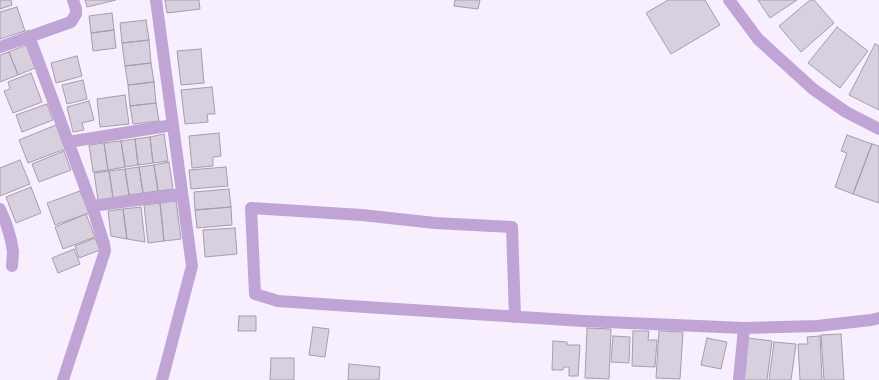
<!DOCTYPE html>
<style>
body{margin:0}
canvas{display:block;background:#f7eefe}
</style>
<canvas width="879" height="380"></canvas>
<script>
const c = document.querySelector('canvas').getContext('2d');
c.lineJoin = 'round';
function fill(path, color) { c.fillStyle = color; c.fill(path, 'evenodd'); }
const shape = rows => new Path2D(rows.map(r => 'M' + r).join(''));
function strokePath(path, color, width, dash) { c.strokeStyle = color; c.lineWidth = width; c.lineCap = dash ? 'butt' : 'round'; c.setLineDash(dash || []); c.stroke(path); }
const building = shape([
 [0,0,11,0,12,5,0,9,0,0],
 [85,0,116,0,87,7,85,0],
 [165,0,199,0,200,9,167,13,165,0],
 [455,0,480,0,478,9,454,6,455,0],
 [668,0,705,0,720,25,671,54,646,13,668,0],
 [758,0,797,0,770,18,758,0],
 [810,0,814,0,834,23,801,52,779,26,810,0],
 [17,7,25,31,0,39,0,12,17,7],
 [112,13,114,30,91,33,89,16,112,13],
 [146,20,149,40,122,43,120,23,146,20],
 [837,27,868,51,840,88,808,63,837,27],
 [114,30,116,48,93,51,91,33,114,30],
 [149,40,151,63,125,66,122,43,149,40],
 [875,44,879,46,879,110,849,95,875,44],
 [26,45,35,68,18,75,9,52,26,45],
 [201,49,204,83,181,85,177,51,201,49],
 [9,52,18,75,0,82,0,55,9,52],
 [77,56,82,76,56,83,51,63,77,56],
 [151,63,154,82,128,85,125,66,151,63],
 [31,73,42,102,13,113,4,91,10,89,8,82,31,73],
 [83,80,87,99,67,104,62,85,83,80],
 [154,82,156,103,130,106,128,85,154,82],
 [212,87,215,114,207,114,208,122,185,124,181,90,212,87],
 [125,95,129,124,100,127,97,99,125,95],
 [89,101,94,120,82,123,84,130,73,132,67,107,89,101],
 [156,103,159,121,133,124,130,106,156,103],
 [47,104,53,120,22,132,16,115,47,104],
 [56,125,65,149,28,163,19,140,56,125],
 [219,133,221,156,213,157,213,166,192,168,189,136,219,133],
 [164,134,168,161,153,163,150,137,164,134],
 [847,135,872,144,853,194,835,187,847,153,841,151,847,135],
 [150,137,153,163,138,165,135,139,150,137],
 [135,139,138,165,125,167,121,141,135,139],
 [121,141,125,167,108,170,104,143,121,141],
 [104,143,108,170,93,172,89,145,104,143],
 [872,144,879,146,879,203,853,194,872,144],
 [64,151,71,170,39,182,32,164,64,151],
 [20,160,30,184,0,196,0,168,20,160],
 [169,162,173,189,158,191,154,165,169,162],
 [154,165,158,191,143,193,139,167,154,165],
 [139,167,143,193,129,195,125,169,139,167],
 [226,167,228,186,191,189,189,170,226,167],
 [125,169,129,195,113,198,109,171,125,169],
 [109,171,113,198,98,200,94,173,109,171],
 [31,187,41,213,16,223,6,197,31,187],
 [229,189,231,207,195,210,194,192,229,189],
 [80,191,89,213,55,225,47,203,80,191],
 [176,201,181,239,164,241,160,203,176,201],
 [160,203,164,241,148,243,144,205,160,203],
 [141,207,145,242,127,239,123,209,141,207],
 [231,207,232,225,197,228,195,210,231,207],
 [123,209,127,239,111,236,108,211,123,209],
 [86,214,95,237,63,249,55,227,86,214],
 [235,228,237,254,205,257,203,230,235,228],
 [95,238,100,250,79,258,75,246,95,238],
 [74,249,80,264,58,273,52,258,74,249],
 [239,316,256,316,256,331,238,331,239,316],
 [313,327,329,329,325,357,309,355,313,327],
 [587,328,611,329,609,379,585,378,587,328],
 [633,331,649,331,648,340,657,340,655,367,632,366,633,331],
 [659,331,683,332,680,379,656,378,659,331],
 [841,334,844,380,824,380,821,335,841,334],
 [613,336,630,337,629,363,611,362,613,336],
 [820,336,822,380,800,380,798,344,808,344,807,337,820,336],
 [707,338,727,342,721,369,701,365,707,338],
 [748,338,772,341,767,380,742,380,748,338],
 [553,341,567,342,567,345,580,345,578,376,569,376,569,367,564,367,563,370,552,370,553,341],
 [774,342,796,344,791,380,769,380,774,342],
 [271,358,294,358,294,380,270,380,271,358],
 [349,364,380,367,379,380,348,380,349,364]
]);
fill(building, '#d9d0df');
strokePath(building, '#a69dac', 1);
strokePath(shape([
 [156,0,192,266,162,380],
 [729,0,758,39,813,89,846,112,879,129],
 [29,36,92,206,182,194],
 [0,47,71,22,76,14,76,9,73,0],
 [68,142,173,125],
 [0,209,6,223,11,240,13,252,12,266],
 [515,317,512,227,435,223,362,215,251,208,255,294,278,301,350,306,583,321,744,328,817,326,871,320,879,318],
 [63,380,105,251,104,244,92,206],
 [739,380,744,328]
]), '#c1a4d6', 12);
</script>
